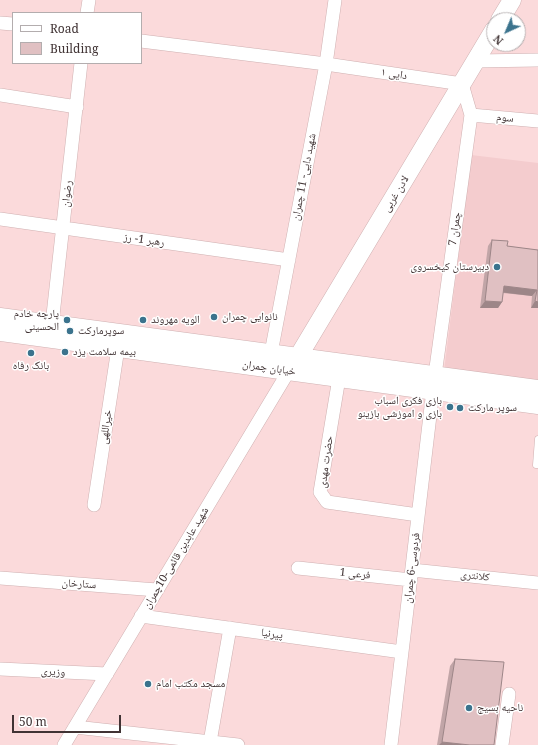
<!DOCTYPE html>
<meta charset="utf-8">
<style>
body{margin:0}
#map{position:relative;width:538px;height:745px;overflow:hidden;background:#fbdadb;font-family:"Noto Serif",serif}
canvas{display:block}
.legend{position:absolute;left:12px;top:12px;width:130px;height:52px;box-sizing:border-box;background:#fff;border:1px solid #b3adae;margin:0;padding:5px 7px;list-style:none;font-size:12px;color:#403334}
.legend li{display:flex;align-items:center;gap:8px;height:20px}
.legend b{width:20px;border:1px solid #b3adae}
.north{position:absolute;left:486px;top:12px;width:40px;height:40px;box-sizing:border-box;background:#fff;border:1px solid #b3adae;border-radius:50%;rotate:224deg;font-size:11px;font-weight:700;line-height:16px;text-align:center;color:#403334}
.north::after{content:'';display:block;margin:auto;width:14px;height:18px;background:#3b738d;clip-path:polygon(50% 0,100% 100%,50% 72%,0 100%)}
.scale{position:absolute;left:12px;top:715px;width:109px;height:18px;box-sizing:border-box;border:2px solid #403334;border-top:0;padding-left:5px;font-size:12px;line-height:14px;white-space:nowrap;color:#403334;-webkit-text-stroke:3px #fff;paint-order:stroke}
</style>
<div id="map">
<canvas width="538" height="745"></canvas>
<ul class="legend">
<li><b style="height:5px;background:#fff"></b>Road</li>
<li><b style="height:11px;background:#e0c0c2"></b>Building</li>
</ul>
<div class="north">N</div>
<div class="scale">50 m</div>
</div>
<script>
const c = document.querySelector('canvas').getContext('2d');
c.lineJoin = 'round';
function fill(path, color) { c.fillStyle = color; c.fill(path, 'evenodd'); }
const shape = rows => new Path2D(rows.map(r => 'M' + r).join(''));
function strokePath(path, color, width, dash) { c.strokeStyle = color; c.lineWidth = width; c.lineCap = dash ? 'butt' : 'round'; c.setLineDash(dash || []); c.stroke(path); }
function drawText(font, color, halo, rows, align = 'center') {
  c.font = font + ' "Noto Serif","Noto Naskh Arabic",serif'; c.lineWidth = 3; c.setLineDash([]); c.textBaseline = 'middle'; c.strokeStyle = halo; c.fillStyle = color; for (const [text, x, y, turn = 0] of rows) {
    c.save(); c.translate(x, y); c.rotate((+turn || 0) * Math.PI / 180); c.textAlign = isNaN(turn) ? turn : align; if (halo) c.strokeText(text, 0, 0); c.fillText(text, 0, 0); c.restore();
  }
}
fill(shape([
 [471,155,538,163,538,383,444,371]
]), '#f4ccce');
const lane = shape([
 [538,439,536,465,538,465]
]);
const street = shape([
 [87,13,89,0],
 [0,23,13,24],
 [141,41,326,64,462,84,471,115,435,375],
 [476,61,538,60],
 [0,95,77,107],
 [471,115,538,121],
 [0,219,289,260],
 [52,324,81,63],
 [271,353,326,64,335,0],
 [339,378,320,492,327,502,418,515],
 [94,505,118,348],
 [298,568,411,580],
 [412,570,538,583],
 [0,578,157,590],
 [141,616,402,652],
 [0,669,107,674],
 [75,727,238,745],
 [210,742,230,628],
 [64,745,293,364],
 [391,745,433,390],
 [502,745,509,694]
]);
const secondary = shape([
 [500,20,512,0],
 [0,317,538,389],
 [0,332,538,405],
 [298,357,494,30]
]);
strokePath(lane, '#cfb0b1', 7);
strokePath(street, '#cfb0b1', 14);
strokePath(secondary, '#cfb0b1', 19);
strokePath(lane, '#fff', 6);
strokePath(street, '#fff', 13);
strokePath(secondary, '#fff', 18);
fill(shape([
 [492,240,507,246,538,250,538,308,531,308,532,296,503,293,502,302,498,308,480,308,488,246],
 [455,659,494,745,437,745,450,666]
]), '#c1a5a7');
fill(shape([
 [504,286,537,290,532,296,499,292],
 [485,301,502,302,498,308,480,308],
 [535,301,538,302,538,308,531,308],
 [442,742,470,745,439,745]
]), '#9d8688');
const building = shape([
 [492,240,508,241,507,246,538,250,538,302,535,301,537,290,504,286,502,302,485,301,492,240],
 [455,659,504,662,494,745,470,745,442,742,455,659]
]);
fill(building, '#e0c0c2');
strokePath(building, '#9d8688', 1);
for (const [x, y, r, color] of [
 [497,267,4,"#3b738d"],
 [214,317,4,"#3b738d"],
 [67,320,4,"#3b738d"],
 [143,320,4,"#3b738d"],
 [70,331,4,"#3b738d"],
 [65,352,4,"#3b738d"],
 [31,353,4,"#3b738d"],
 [450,407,4,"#3b738d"],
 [460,408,4,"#3b738d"],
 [148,684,4,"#3b738d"],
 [469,708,4,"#3b738d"]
]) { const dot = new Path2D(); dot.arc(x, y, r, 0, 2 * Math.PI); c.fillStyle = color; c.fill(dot); strokePath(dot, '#fff', 1.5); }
drawText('11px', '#403334', '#fff', [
 ["دایی ۱",394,74,9],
 ["سوم",505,118,5],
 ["شهید دایی- 11 چمران",304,177,-79],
 ["رضوان",67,194,-84],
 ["لادن غربی",396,194,-59],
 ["چمران 7",455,229,-82],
 ["رهبر 1- رز",144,240,8],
 ["خیابان چمران",269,368,8],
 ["خیراللهی",106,427,-82],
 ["حضرت مهدی",326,462,-82],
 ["شهید عابدین قائمی-10چمران",176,558,-59],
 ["فردوسی-6 چمران",412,568,-83],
 ["فرعی 1",355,574,6],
 ["کلانتری",475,576,6],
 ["ستارخان",79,584,4],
 ["پیرنیا",272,634,8],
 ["وزیری",53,672,3]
]);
drawText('11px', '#403334', '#fff', [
 ["دبیرستان کیخسروی",489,267,"right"],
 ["پارچه خادم",59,314,"right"],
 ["الحسینی",59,327,"right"],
 ["نانوایی چمران",222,317],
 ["الویه مهروند",151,320],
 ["سوپرمارکت",78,331],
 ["بيمه سلامت يزد",73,352],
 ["بانک رفاه",31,366,"center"],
 ["بازی فکری اسباب",442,401,"right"],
 ["بازی و اموزشی بازینو",442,414,"right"],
 ["سوپر مارکت",468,408],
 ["مسجد مکتب امام",156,684],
 ["ناحیه بسیج",477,708]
], 'left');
</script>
